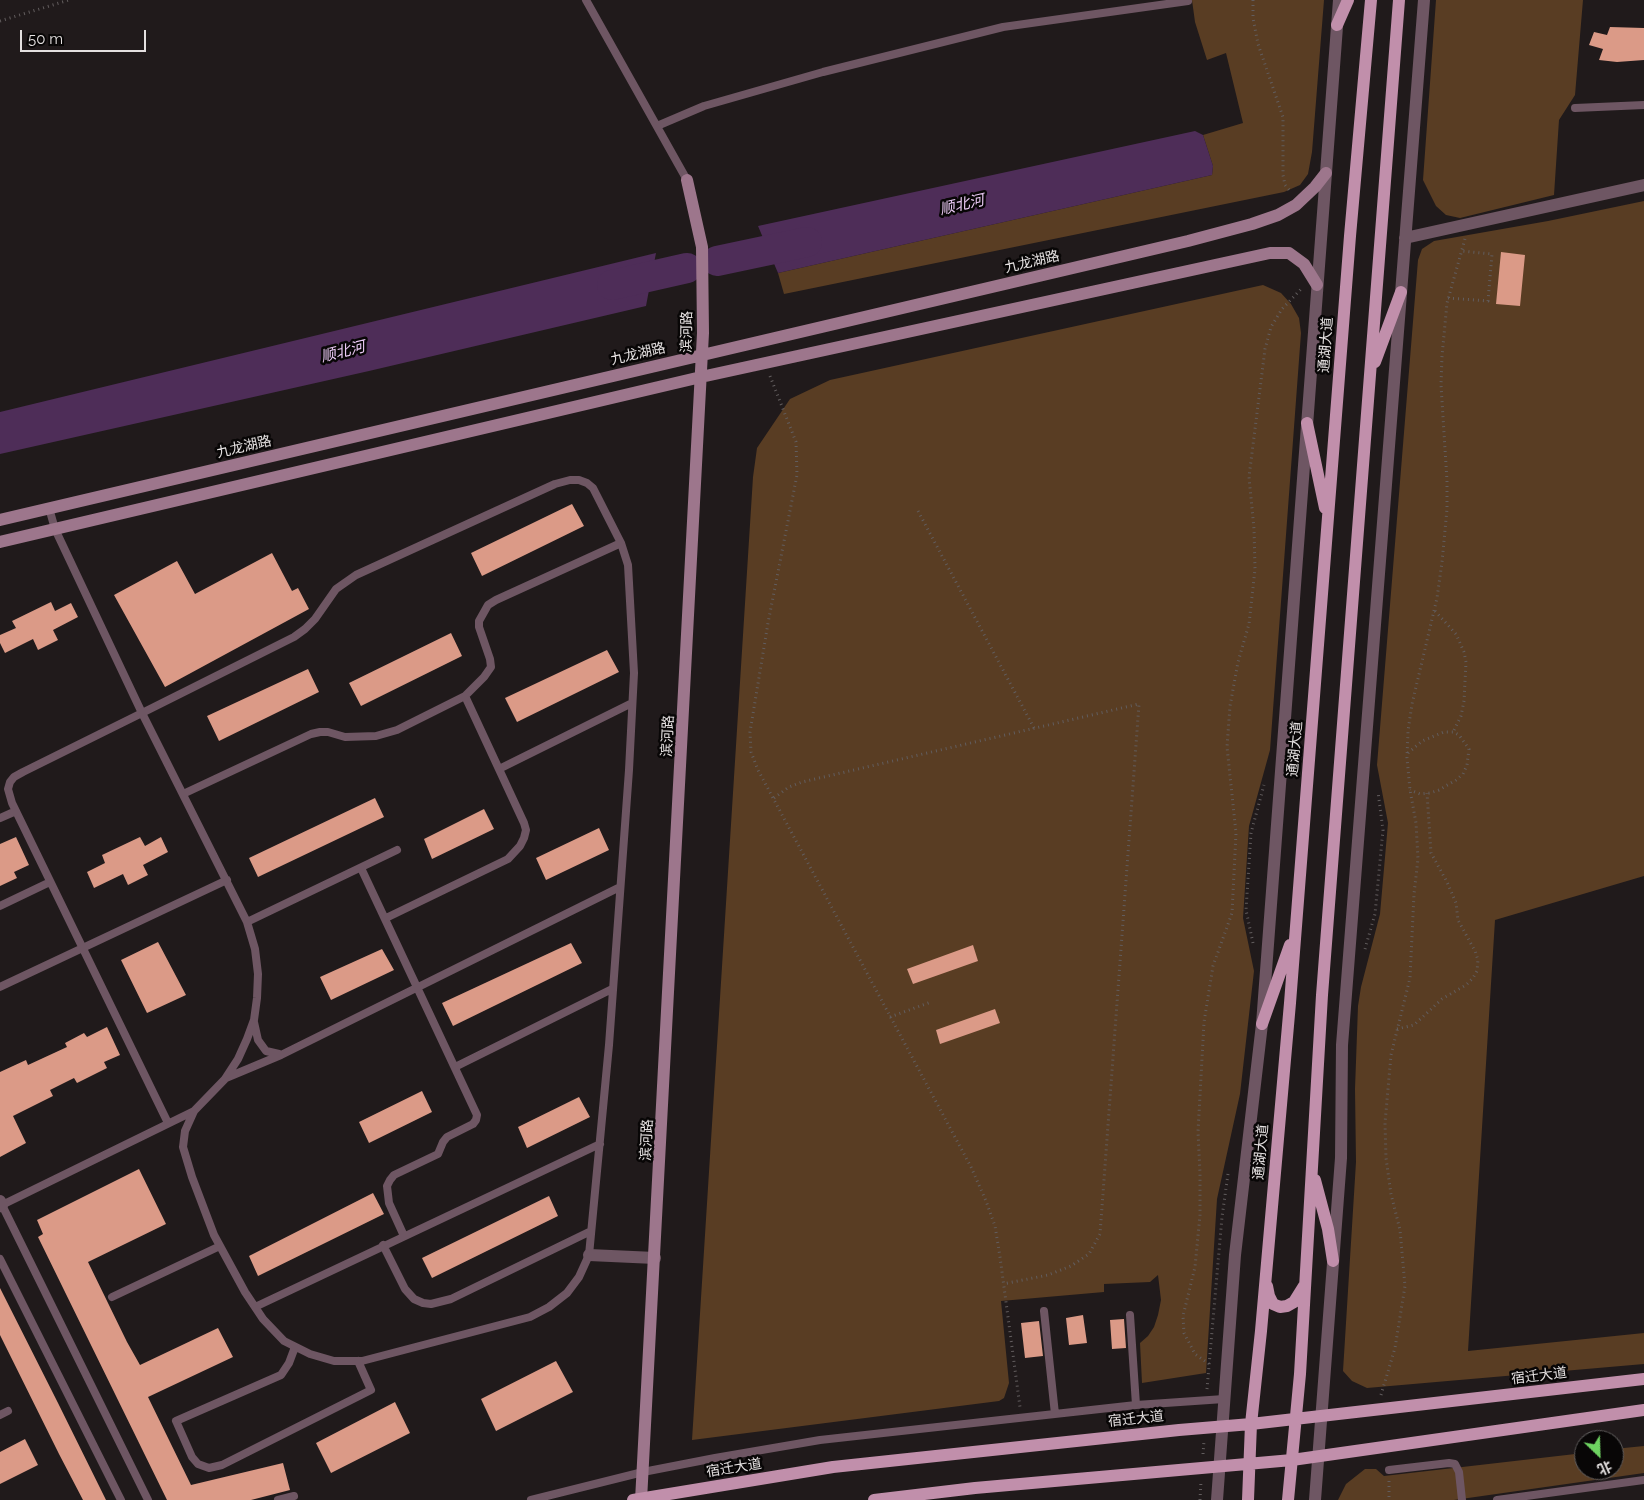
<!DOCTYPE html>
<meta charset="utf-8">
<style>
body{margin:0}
#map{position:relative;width:1644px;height:1500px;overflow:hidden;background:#201a1b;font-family:Raleway,"Noto Sans SC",sans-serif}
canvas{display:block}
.north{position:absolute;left:1574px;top:1430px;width:50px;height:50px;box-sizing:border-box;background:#080606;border:1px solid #605d5d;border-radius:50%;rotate:156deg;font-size:14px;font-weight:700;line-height:20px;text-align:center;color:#e4e0e0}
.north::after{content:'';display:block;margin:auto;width:18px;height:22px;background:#6ed361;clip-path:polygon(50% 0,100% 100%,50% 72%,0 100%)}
.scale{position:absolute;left:20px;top:30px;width:126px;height:22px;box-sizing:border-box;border:2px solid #e4e0e0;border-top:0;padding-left:6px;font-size:15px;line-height:18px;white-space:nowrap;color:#e4e0e0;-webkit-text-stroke:4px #080606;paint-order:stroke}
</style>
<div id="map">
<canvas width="1644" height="1500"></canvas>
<div class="north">北</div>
<div class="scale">50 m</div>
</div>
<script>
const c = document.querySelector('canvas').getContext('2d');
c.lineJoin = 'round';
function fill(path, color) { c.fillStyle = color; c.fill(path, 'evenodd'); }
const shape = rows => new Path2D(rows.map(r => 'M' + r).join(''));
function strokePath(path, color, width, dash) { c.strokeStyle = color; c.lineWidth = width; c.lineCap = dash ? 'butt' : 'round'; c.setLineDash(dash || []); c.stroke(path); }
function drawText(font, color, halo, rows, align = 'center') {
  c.font = font + ' Raleway,"Noto Sans SC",sans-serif'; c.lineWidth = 5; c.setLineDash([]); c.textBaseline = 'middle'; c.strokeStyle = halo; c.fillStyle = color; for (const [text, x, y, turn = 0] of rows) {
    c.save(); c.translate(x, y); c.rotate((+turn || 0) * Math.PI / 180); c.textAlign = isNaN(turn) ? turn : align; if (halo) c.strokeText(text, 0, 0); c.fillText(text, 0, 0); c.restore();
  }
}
fill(shape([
 [1192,0,1324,0,1312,152,1308,174,1300,185,1284,192,784,294,778,273,1212,175,1213,166,1203,135,1243,123,1226,53,1207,60,1195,22],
 [1436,0,1583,0,1575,95,1559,120,1554,195,1460,218,1446,215,1436,206,1423,180],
 [1644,201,1644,876,1495,920,1468,1351,1644,1333,1644,1364,1367,1388,1352,1381,1343,1371,1356,1162,1355,1089,1358,1006,1361,987,1380,914,1388,823,1377,765,1418,260,1422,249,1434,241,1548,221],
 [1263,285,1281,293,1291,304,1299,318,1301,333,1270,750,1249,826,1243,918,1254,971,1240,1094,1217,1199,1206,1373,1142,1383,1140,1343,1148,1336,1154,1327,1158,1315,1161,1300,1158,1275,1150,1282,1104,1284,1104,1292,1001,1301,1009,1383,1004,1398,999,1401,692,1440,753,477,757,448,790,399,830,380],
 [1644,1446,1644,1473,1454,1500,1338,1500,1346,1484,1365,1469,1376,1469,1384,1476,1584,1453,1584,1470,1614,1470,1614,1449]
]), '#593d23');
fill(shape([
 [1195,131,1203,135,1213,166,1212,175,778,273,758,226],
 [656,253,646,306,369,371,0,454,0,412]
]), '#4e2d58');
strokePath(shape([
 [717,261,807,242],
 [612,285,687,268]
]), '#4e2d58', 30);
fill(shape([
 [1610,27,1644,28,1644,60,1617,62,1599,60,1603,49,1589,45,1594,32,1607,35],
 [1501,252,1525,255,1520,306,1496,304],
 [572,504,584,526,482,576,471,553],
 [272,553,292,591,298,588,309,609,165,687,114,595,177,561,195,594],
 [51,602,55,611,71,603,78,617,53,630,58,640,38,650,33,639,5,653,0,643,0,635,16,628,12,621],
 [451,633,462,656,361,706,349,683],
 [607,650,619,672,517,722,505,698],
 [308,669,319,692,219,741,207,716],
 [375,798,384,817,258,877,249,858],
 [484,809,494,829,432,859,424,839],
 [599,828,609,850,546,880,536,858],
 [16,837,29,865,14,872,17,878,0,886,0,844],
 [140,837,145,846,161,837,168,852,143,865,148,875,128,885,123,874,94,888,87,872,105,863,102,855],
 [158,942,186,995,147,1013,121,960],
 [571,943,582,963,453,1026,442,1003],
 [973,945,978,961,913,984,907,969],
 [382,949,394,970,331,1000,320,977],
 [995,1009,1000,1023,940,1044,936,1030],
 [107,1027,120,1055,104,1062,107,1068,77,1083,74,1078,50,1090,53,1096,13,1116,26,1143,0,1157,0,1072,26,1060,28,1065,67,1047,65,1043,84,1033,87,1037],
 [422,1091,432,1112,369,1143,359,1122],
 [579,1097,590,1117,527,1148,518,1127],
 [139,1169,166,1224,88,1262,127,1342,140,1365,218,1328,233,1357,148,1397,191,1485,283,1463,290,1490,251,1500,167,1500,38,1237,43,1234,37,1220],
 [373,1193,384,1214,258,1276,249,1256],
 [549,1196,558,1216,432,1278,422,1258],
 [0,1288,58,1403,106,1500,83,1500,59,1454,0,1335],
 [1083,1315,1087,1343,1069,1345,1066,1318],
 [1124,1319,1126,1348,1112,1349,1110,1320],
 [1039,1321,1043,1356,1025,1358,1021,1323],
 [556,1361,573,1392,496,1431,481,1399],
 [395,1402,410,1433,331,1473,316,1443],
 [25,1439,38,1465,0,1484,0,1452]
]), '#db9a87');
strokePath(shape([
 [1253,0,1253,18,1258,44,1283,117,1283,175,1285,185,1291,192],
 [0,21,69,0],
 [1448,298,1488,301,1492,254,1462,251],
 [770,376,796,442,797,475,768,623,750,732,751,752,758,770,971,1167,986,1201,995,1226,1000,1257,1020,1407],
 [918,511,1034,728],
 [1435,611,1456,634,1464,652,1466,662,1464,701,1461,716,1453,732],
 [1408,753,1422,741,1444,732,1453,732,1459,735,1469,749,1467,765,1463,774,1456,780,1439,790,1430,793,1420,794,1410,790],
 [774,798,789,787,802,782,1139,704,1100,1234,1089,1254,1071,1266,1048,1275,1003,1284],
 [1253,943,1246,910,1251,833,1264,785],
 [1365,949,1375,914,1383,830,1378,792],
 [890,1017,931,1002],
 [1397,1029,1414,1025,1442,999,1466,985,1473,978,1477,971,1478,960,1475,951,1458,920,1456,903,1447,882,1431,853,1427,793],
 [1209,1364,1195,1354,1184,1333,1183,1316,1195,1267,1200,1215,1200,1173,1198,1132,1204,1022,1213,966,1232,913,1236,833,1227,747,1230,706,1238,662,1249,624,1255,569,1254,529,1249,477,1265,349,1271,327,1282,309,1303,287],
 [1207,1389,1222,1217,1228,1174],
 [1381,1395,1395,1348,1405,1286,1400,1230,1391,1194,1386,1158,1385,1123,1391,1055,1410,978,1414,894,1418,859,1416,823,1410,790,1407,758,1408,731,1412,704,1437,598,1442,562,1447,509,1447,481,1441,385,1442,356,1447,303,1465,239],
 [1203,1454,1204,1441],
 [1389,1481,1389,1500],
 [1200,1500,1201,1481]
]), '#625d5e', 3, [1, 4]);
strokePath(shape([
 [586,0,687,180],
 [1575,108,1644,105],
 [657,126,704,106,823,72,1003,27,1188,1],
 [49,508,55,529,142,713,247,922,255,949,258,974,257,998,254,1020,247,1039,238,1059,225,1079,194,1111,185,1131,183,1147,192,1177,214,1235,245,1292,263,1319,284,1341,310,1354,334,1361,362,1361,530,1317,549,1307,567,1293,579,1277,589,1255,609,1045,629,770,634,673,628,565,621,543,593,488,587,483,579,480,570,480,555,484,356,575,336,589,315,619,305,629,294,637,142,713,23,772,14,777,10,782,8,789,12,803,168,1123],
 [499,769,632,703],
 [183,794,311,734,320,732,328,732,345,737,376,736,397,730,465,696,484,677,491,667,490,659,479,627,479,621,488,605,496,600,621,543],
 [0,818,16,811],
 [361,868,477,1115,476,1120,473,1124,447,1137,443,1142,438,1154,394,1175,390,1180,387,1186,389,1203,404,1236],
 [0,906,50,882],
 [386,918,508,859,520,846,524,838,526,830,524,823,465,696],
 [247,922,397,850],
 [0,987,227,880],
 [254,1022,258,1040,266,1051,279,1054],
 [455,1067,612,989],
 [226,1078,281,1055,620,887],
 [2,1205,148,1500],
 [0,1208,2,1205,194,1111],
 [383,1245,405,1289,414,1299,423,1303,431,1304,451,1299,591,1231],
 [0,1259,121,1500],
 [112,1297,220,1246],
 [255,1307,600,1144],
 [1044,1311,1055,1414],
 [1130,1315,1136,1405],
 [295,1347,289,1363,281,1375,176,1421,192,1457,198,1464,209,1468,222,1465,371,1390,358,1361],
 [0,1415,8,1411],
 [1389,1470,1449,1463,1455,1464,1459,1472,1462,1500],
 [278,1500,294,1496],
 [531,1500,643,1472,715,1458,820,1440,1136,1405,1224,1399],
 [1497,1500,1644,1480]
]), '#6e5663', 8);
strokePath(shape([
 [1405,238,1644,185],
 [0,1201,2,1205],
 [589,1255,655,1258],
 [1217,1500,1235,1255,1262,1024,1339,0],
 [1315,1500,1341,1158,1342,1045,1424,0]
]), '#6e5663', 12);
strokePath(shape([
 [0,520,1188,241,1252,224,1278,215,1296,205,1315,187,1326,173],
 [0,542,701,377,1270,253,1289,253,1304,264,1317,285],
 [641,1500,703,333,702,247,687,180]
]), '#9d768c', 12);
strokePath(shape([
 [1337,25,1348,0],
 [1375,362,1401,292],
 [1307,423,1325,508],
 [1262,1024,1290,945],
 [1315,1180,1328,1229,1333,1261],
 [1267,1286,1269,1296,1273,1304,1280,1307,1287,1306,1294,1302,1304,1286],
 [633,1500,833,1467,1179,1430,1251,1424,1644,1379],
 [874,1500,975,1488,1292,1460,1644,1410],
 [1248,1500,1251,1424,1261,1331,1290,1003,1350,236,1371,0],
 [1288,1500,1300,1374,1322,995,1399,0]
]), '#c18fab', 12);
drawText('14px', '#e4e0e0', '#080606', [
 ["九龙湖路",1032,262,-13],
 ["滨河路",687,332,-89],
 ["通湖大道",1326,345,-86],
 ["九龙湖路",638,354,-13],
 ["九龙湖路",244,447,-13],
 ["滨河路",668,736,-87],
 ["通湖大道",1295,749,-85],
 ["滨河路",647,1140,-87],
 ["通湖大道",1261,1152,-85],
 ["宿迁大道",1539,1376,-7],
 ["宿迁大道",1136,1419,-6],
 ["宿迁大道",734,1468,-9]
]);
drawText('italic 15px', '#eccbf6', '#080606', [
 ["顺北河",962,205,-13],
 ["顺北河",343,352,-14]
]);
</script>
